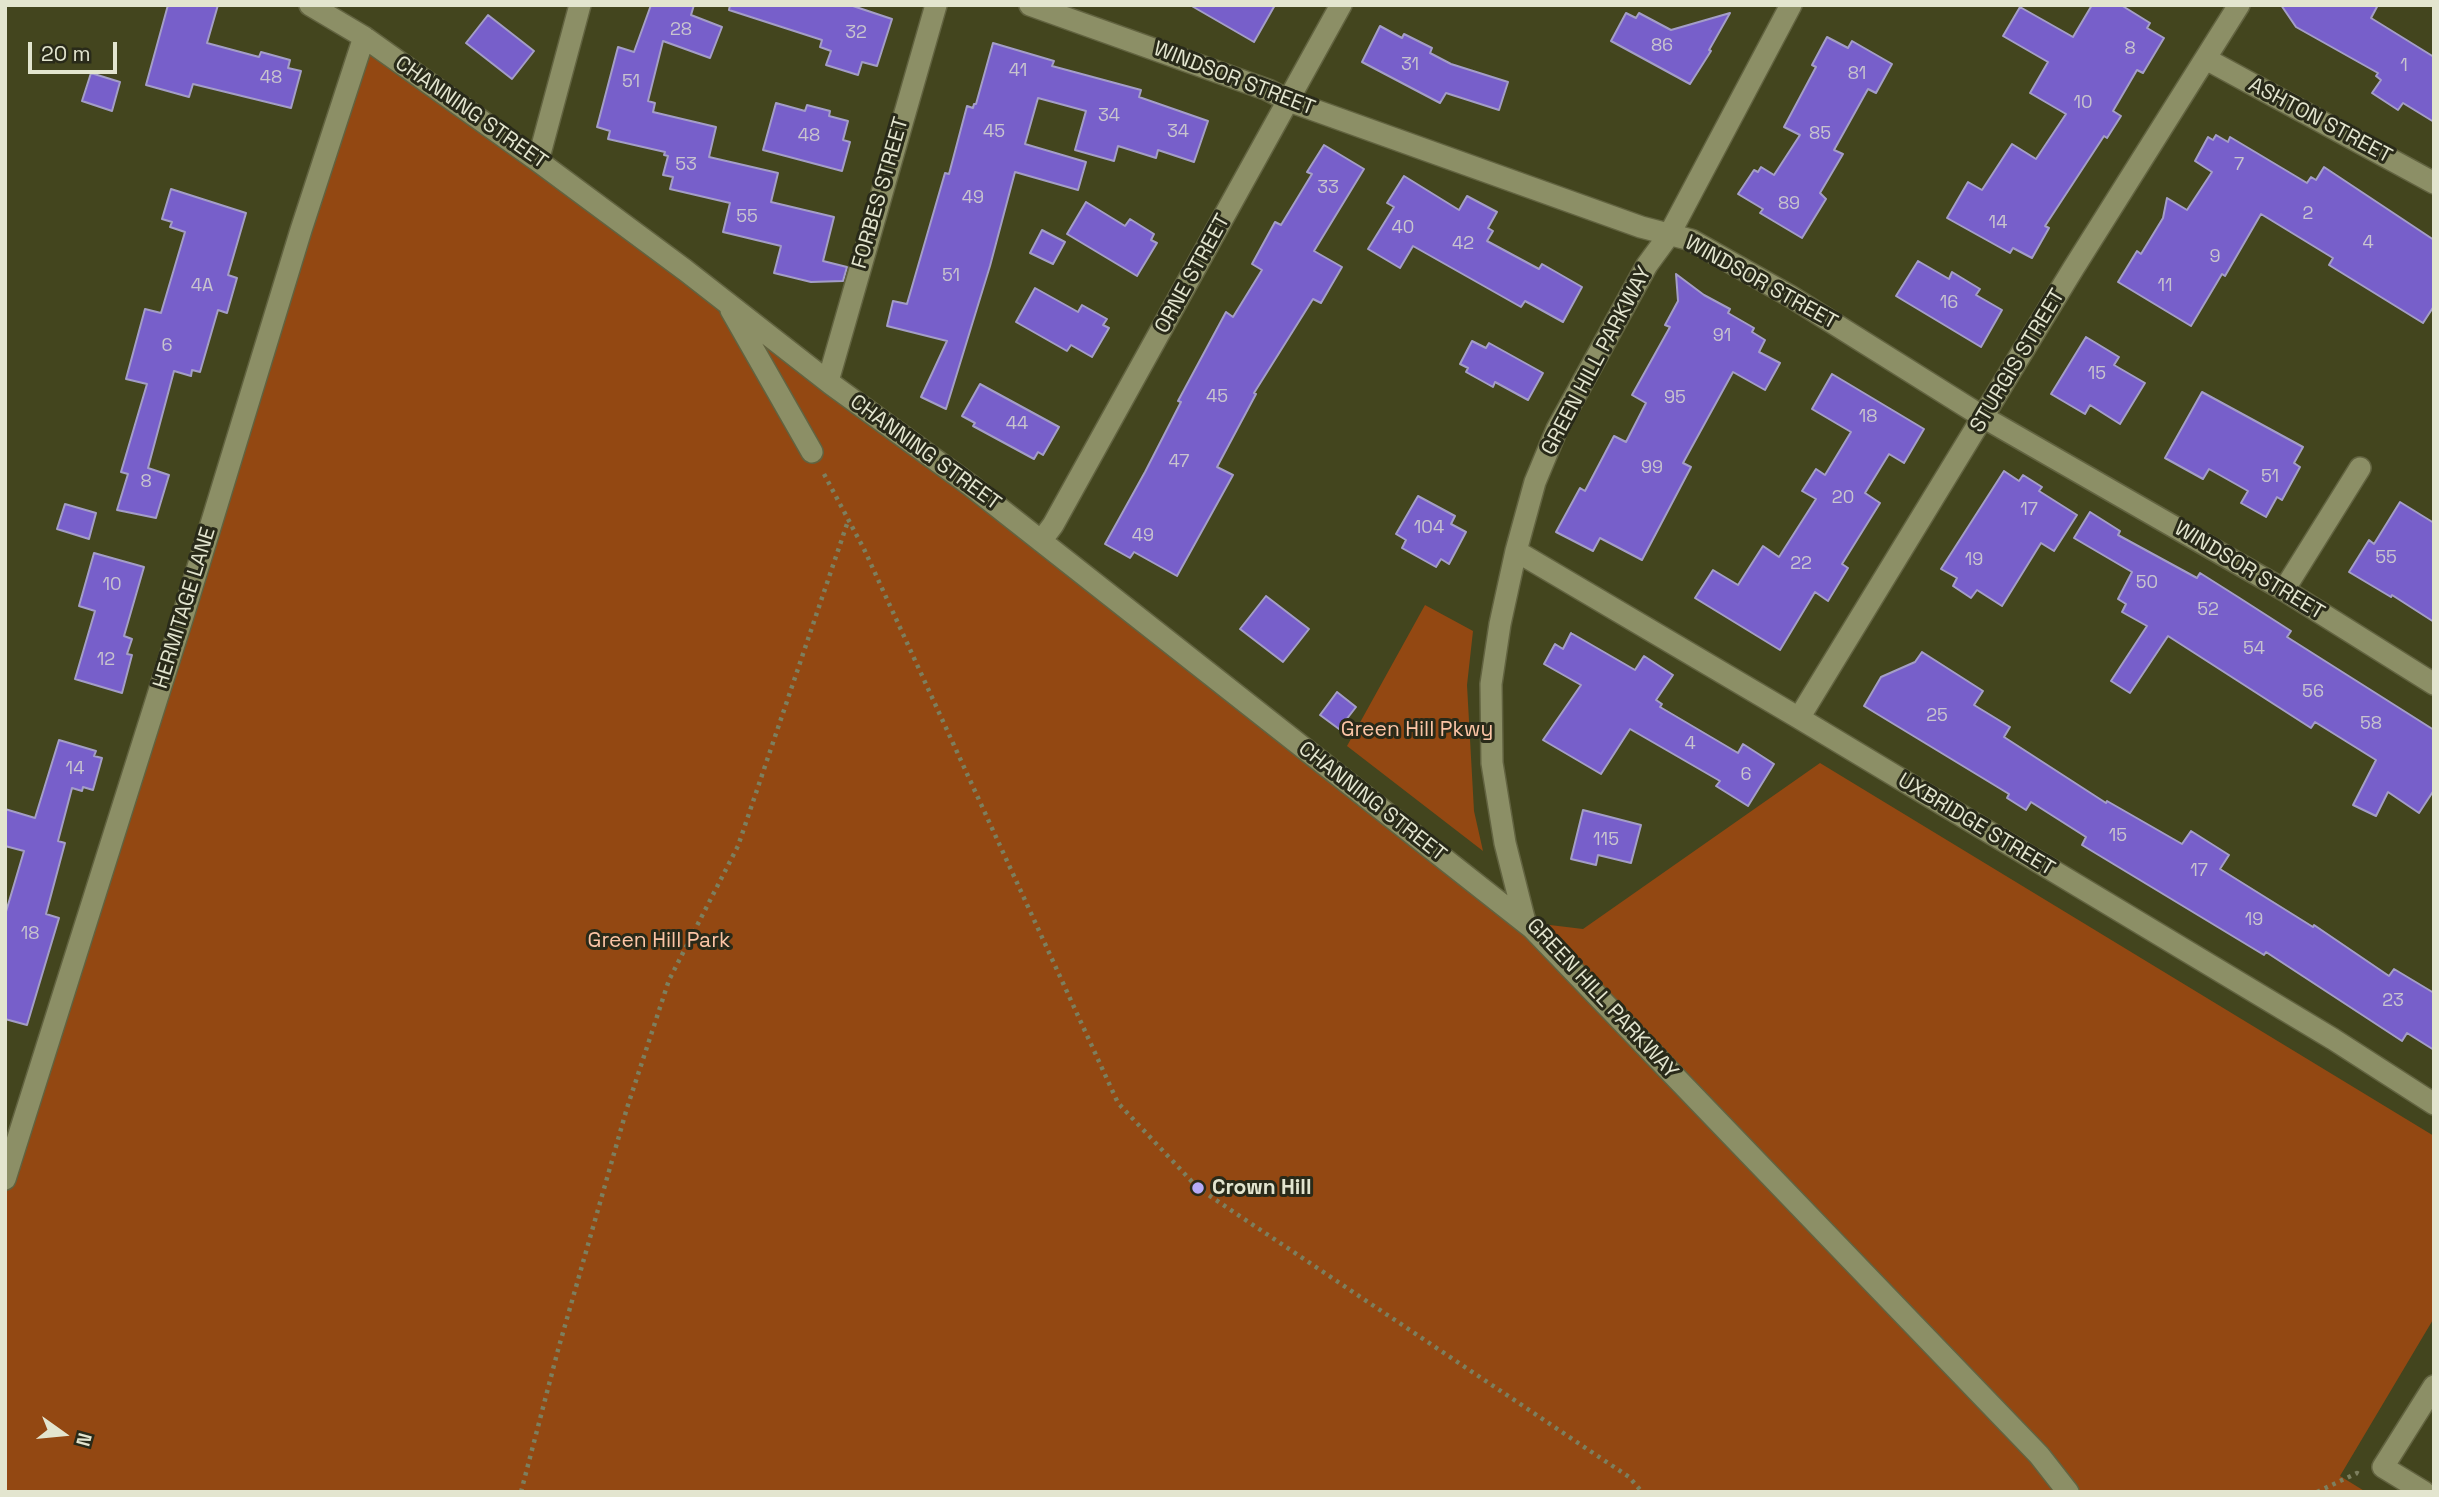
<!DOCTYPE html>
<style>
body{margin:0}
#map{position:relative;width:2439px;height:1497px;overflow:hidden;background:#43451e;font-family:"Space Grotesk",sans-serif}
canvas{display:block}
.frame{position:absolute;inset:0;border:7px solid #e3e5cf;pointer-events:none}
.north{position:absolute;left:28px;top:1399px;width:70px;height:70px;-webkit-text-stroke:5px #292a19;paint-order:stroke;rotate:105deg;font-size:19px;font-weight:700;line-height:28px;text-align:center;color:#e3e5cf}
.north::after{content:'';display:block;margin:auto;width:24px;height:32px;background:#e3e5cf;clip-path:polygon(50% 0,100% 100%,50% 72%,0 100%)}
.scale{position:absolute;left:28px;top:42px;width:89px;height:32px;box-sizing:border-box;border:4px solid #e3e5cf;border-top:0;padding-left:9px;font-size:21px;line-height:24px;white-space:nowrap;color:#e3e5cf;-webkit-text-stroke:5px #292a19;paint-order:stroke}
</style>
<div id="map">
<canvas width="2439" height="1497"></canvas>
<div class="frame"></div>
<div class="north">N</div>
<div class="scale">20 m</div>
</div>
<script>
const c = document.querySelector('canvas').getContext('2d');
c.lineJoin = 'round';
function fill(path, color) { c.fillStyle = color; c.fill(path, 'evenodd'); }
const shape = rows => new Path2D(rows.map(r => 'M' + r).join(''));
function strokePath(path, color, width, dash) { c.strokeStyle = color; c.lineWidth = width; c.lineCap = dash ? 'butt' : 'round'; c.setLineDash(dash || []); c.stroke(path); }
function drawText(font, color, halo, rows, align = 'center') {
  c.font = font + ' "Space Grotesk",sans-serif'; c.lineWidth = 6; c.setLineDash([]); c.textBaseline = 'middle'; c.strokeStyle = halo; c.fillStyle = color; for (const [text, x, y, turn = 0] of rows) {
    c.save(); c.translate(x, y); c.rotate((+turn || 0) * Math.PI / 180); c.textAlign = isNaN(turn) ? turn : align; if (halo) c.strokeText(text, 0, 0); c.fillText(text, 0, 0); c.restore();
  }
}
fill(shape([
 [364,37,538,161,1525,922,1583,929,1820,763,2434,1136,2434,1318,2340,1476,2366,1492,5,1492,5,1179],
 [1425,605,1473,631,1467,685,1474,811,1483,851,1347,746]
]), '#934812');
const building = shape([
 [168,5,218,5,207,43,259,57,261,52,290,60,288,68,301,71,291,108,193,84,189,97,146,85,168,5],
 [651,5,694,5,691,15,722,27,710,58,663,41,648,101,655,103,653,112,716,127,709,157,778,173,771,202,834,217,823,261,847,267,843,281,811,282,774,273,781,246,723,232,730,203,670,189,673,177,663,175,668,156,664,155,665,152,608,139,610,131,597,127,618,47,634,52,651,5],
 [730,5,850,5,892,19,877,66,862,62,858,75,826,65,831,51,820,47,822,40,729,10,730,5],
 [1190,5,1275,5,1254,42,1190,5],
 [2092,5,2121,5,2150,23,2147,28,2164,38,2143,73,2137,70,2113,111,2121,116,2107,138,2104,136,2045,226,2049,228,2032,258,2013,248,2010,253,1947,218,1968,182,1982,190,2012,144,2036,159,2066,114,2030,93,2048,62,2003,36,2020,7,2073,37,2092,5],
 [2281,5,2378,5,2371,18,2434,57,2434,122,2403,103,2398,110,2372,93,2381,80,2376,76,2378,73,2296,27,2281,5],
 [1626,13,1636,18,1639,13,1671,30,1730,13,1709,50,1711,51,1690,84,1611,41,1626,13],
 [488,15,534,51,512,79,466,43,488,15],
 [1380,26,1402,38,1404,34,1432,48,1430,53,1451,64,1508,82,1499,110,1446,93,1440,103,1362,62,1380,26],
 [1827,37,1848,48,1852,41,1892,64,1876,93,1868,89,1834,150,1843,154,1820,193,1826,199,1802,238,1760,213,1763,209,1738,194,1754,170,1758,172,1761,167,1774,175,1800,135,1784,127,1816,67,1812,65,1827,37],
 [993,43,1054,61,1052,66,1141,90,1139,97,1208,121,1194,162,1158,150,1156,158,1118,146,1114,161,1075,150,1086,111,1038,98,1025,144,1086,162,1078,190,1015,172,990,266,946,409,921,397,947,341,887,326,893,301,907,304,945,173,949,174,967,106,973,108,974,104,976,104,993,43],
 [91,73,120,82,112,111,82,101,91,73],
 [776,103,805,111,807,105,830,111,829,116,848,121,843,140,850,142,842,171,763,150,776,103],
 [2216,135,2228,142,2230,137,2307,183,2311,177,2316,180,2324,167,2434,240,2434,306,2423,323,2329,265,2333,258,2261,214,2225,276,2222,274,2191,326,2118,282,2137,251,2141,254,2163,218,2167,198,2187,210,2212,172,2195,161,2208,137,2213,140,2216,135],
 [1324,145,1364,169,1314,251,1342,267,1321,303,1313,299,1254,393,1256,394,1217,467,1233,475,1177,576,1134,552,1130,558,1105,544,1145,472,1181,402,1178,401,1226,312,1233,317,1262,270,1252,264,1275,222,1281,225,1312,174,1307,172,1324,145],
 [1404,176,1459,210,1467,196,1497,212,1488,228,1493,231,1487,241,1539,269,1542,264,1582,287,1563,322,1525,301,1521,307,1413,246,1400,268,1368,249,1394,207,1387,203,1404,176],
 [171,189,246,213,228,275,237,278,227,313,218,310,200,372,192,370,191,376,174,371,148,468,169,475,156,518,117,510,128,474,121,472,147,384,126,379,145,309,161,313,185,232,170,227,172,222,162,219,171,189],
 [1086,202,1125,226,1130,219,1154,234,1151,240,1157,243,1137,276,1067,234,1086,202],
 [1042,230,1065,242,1053,264,1030,253,1042,230],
 [1918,261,1949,279,1952,272,1980,289,1976,295,2002,310,1981,347,1896,296,1918,261],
 [1676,274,1704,295,1730,309,1728,313,1754,328,1752,332,1765,340,1759,352,1780,363,1765,390,1733,372,1683,463,1691,467,1642,560,1600,538,1593,551,1556,532,1580,488,1585,491,1614,436,1626,442,1646,403,1632,395,1670,327,1665,325,1678,301,1676,274],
 [1035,288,1078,312,1082,305,1107,319,1103,325,1109,328,1092,357,1071,345,1067,351,1016,322,1035,288],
 [2086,337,2119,357,2114,365,2145,383,2120,424,2090,405,2085,414,2051,394,2086,337],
 [1472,341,1486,348,1489,343,1543,373,1528,400,1495,382,1493,387,1466,372,1468,368,1460,364,1472,341],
 [1832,374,1924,429,1904,463,1889,454,1865,493,1880,503,1842,564,1848,568,1828,601,1815,592,1780,650,1695,598,1713,570,1738,585,1763,546,1779,557,1816,499,1802,491,1816,469,1825,475,1851,432,1812,409,1832,374],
 [980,384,1059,427,1043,455,1038,452,1034,459,973,426,975,423,962,416,980,384],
 [2202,392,2303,447,2294,463,2300,467,2282,500,2277,497,2266,517,2241,503,2248,491,2209,469,2203,479,2165,458,2202,392],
 [2004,471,2019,481,2023,475,2042,487,2039,491,2077,515,2054,551,2041,543,2002,606,1977,590,1971,598,1953,586,1957,578,1941,569,2004,471],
 [1418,496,1455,516,1451,524,1466,532,1449,564,1441,559,1436,567,1402,548,1406,540,1396,534,1418,496],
 [2400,502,2434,523,2434,622,2392,595,2391,597,2349,572,2369,540,2374,544,2400,502],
 [65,504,96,513,89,539,57,529,65,504],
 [2090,512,2120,531,2118,535,2197,578,2200,573,2238,597,2291,631,2287,637,2434,730,2434,790,2419,813,2388,792,2376,816,2353,805,2376,760,2315,722,2311,728,2168,636,2130,693,2111,681,2147,626,2122,612,2126,604,2118,599,2132,572,2074,538,2090,512],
 [94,553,144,567,124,636,132,639,127,654,132,655,122,693,75,679,95,611,79,606,94,553],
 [1266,596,1309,629,1283,662,1240,629,1266,596],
 [1571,633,1635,670,1644,656,1673,675,1656,700,1662,704,1660,707,1738,753,1743,744,1774,764,1748,806,1716,786,1720,781,1630,729,1601,774,1543,740,1581,685,1544,664,1555,644,1563,649,1571,633],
 [1922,652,1983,691,1974,705,2010,727,2004,737,2106,803,2107,801,2182,844,2191,831,2229,855,2220,869,2313,927,2314,925,2389,976,2394,969,2434,993,2434,1050,2407,1033,2402,1041,2266,952,2264,955,2082,845,2086,837,2031,802,2026,810,2007,798,2009,794,1864,706,1881,677,1915,662,1922,652],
 [1337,692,1356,707,1339,729,1320,715,1337,692],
 [59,740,96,751,94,756,102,758,93,790,83,787,82,791,72,788,58,841,65,843,46,914,59,918,27,1025,5,1019,5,915,24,851,5,846,5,809,35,818,59,740],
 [1583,810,1641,825,1631,863,1598,855,1596,865,1571,859,1583,810]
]);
fill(building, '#775fca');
strokePath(building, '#a49ec7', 2);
const minor = shape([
 [310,5,364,37,538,161,685,270,831,384,970,485,1532,928,2039,1455,2068,1492],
 [1030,5,1268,90,1289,101,1641,227,1691,240,1790,296,1983,417,2284,590,2434,684],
 [2206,59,2434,183],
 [538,161,580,5],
 [731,310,812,452],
 [828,381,936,5],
 [1041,541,1053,525,1341,5],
 [1516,551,1799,718,2333,1039,2434,1104],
 [2284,590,2360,468],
 [1799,718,2073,269,2239,5],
 [1525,922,1505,843,1492,763,1491,684,1500,624,1516,551,1535,482,1557,429,1647,265,1669,235,1791,5],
 [5,1179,183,616,301,230,364,37],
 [2424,1492,2383,1467,2434,1386]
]);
strokePath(minor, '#626340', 24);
strokePath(shape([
 [824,474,864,549,1118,1103,1198,1188,1629,1477,1642,1492],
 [521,1492,558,1350,627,1108,669,980,738,846,848,521],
 [2317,1492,2357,1473,2361,1475]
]), '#7d7f5e', 4.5, [3.5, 5]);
strokePath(minor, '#8c8f66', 21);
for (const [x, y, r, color] of [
 [1198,1188,7,"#b7abf8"]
]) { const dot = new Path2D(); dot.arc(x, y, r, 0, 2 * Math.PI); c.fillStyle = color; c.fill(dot); strokePath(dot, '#292a19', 2.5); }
drawText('18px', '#c8c4ce', null, [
 ["28",681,30],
 ["32",856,33],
 ["86",1662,46],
 ["8",2130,49],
 ["31",1410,65],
 ["1",2404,66],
 ["41",1018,71],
 ["81",1857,74],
 ["48",271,78],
 ["51",631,82],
 ["10",2083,103],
 ["34",1109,116],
 ["45",994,132],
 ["34",1178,132],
 ["85",1820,134],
 ["48",809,136],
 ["53",686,165],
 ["7",2239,165],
 ["33",1328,188],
 ["49",973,198],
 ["89",1789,204],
 ["2",2308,214],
 ["55",747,217],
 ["14",1998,223],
 ["40",1403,228],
 ["4",2368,243],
 ["42",1463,244],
 ["9",2215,257],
 ["51",951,276],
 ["4A",202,286],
 ["11",2165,286],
 ["16",1949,303],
 ["91",1722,336],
 ["6",167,346],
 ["15",2097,374],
 ["45",1217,397],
 ["95",1675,398],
 ["18",1868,417],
 ["44",1017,424],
 ["47",1179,462],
 ["99",1652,468],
 ["51",2270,477],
 ["8",146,482],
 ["20",1843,498],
 ["17",2029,510],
 ["104",1429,528],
 ["49",1143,536],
 ["55",2386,558],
 ["19",1974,560],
 ["22",1801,564],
 ["50",2147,583],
 ["10",112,585],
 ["52",2208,610],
 ["54",2254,649],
 ["12",106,660],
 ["56",2313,692],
 ["25",1937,716],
 ["58",2371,724],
 ["4",1690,744],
 ["14",75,769],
 ["6",1746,775],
 ["15",2118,836],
 ["115",1606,840],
 ["17",2199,871],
 ["19",2254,920],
 ["18",30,934],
 ["23",2393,1001]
]);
drawText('21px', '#e3e5cf', '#292a19', [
 ["WINDSOR STREET",1234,79,21],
 ["CHANNING STREET",471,113,35],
 ["ASHTON STREET",2320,121,28],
 ["FORBES STREET",881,193,-74],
 ["ORNE STREET",1193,274,-61],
 ["WINDSOR STREET",1761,283,29],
 ["GREEN HILL PARKWAY",1597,361,-62],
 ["STURGIS STREET",2018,361,-59],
 ["CHANNING STREET",925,453,36],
 ["WINDSOR STREET",2249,571,31],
 ["HERMITAGE LANE",185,608,-73],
 ["CHANNING STREET",1372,802,38],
 ["UXBRIDGE STREET",1976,825,31],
 ["GREEN HILL PARKWAY",1602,999,47]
]);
drawText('21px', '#fcc5a6', '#292a19', [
 ["Green Hill Pkwy",1417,730],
 ["Green Hill Park",659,941]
]);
drawText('bold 21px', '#e3e5cf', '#292a19', [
 ["Crown Hill",1212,1188]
], 'left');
</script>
